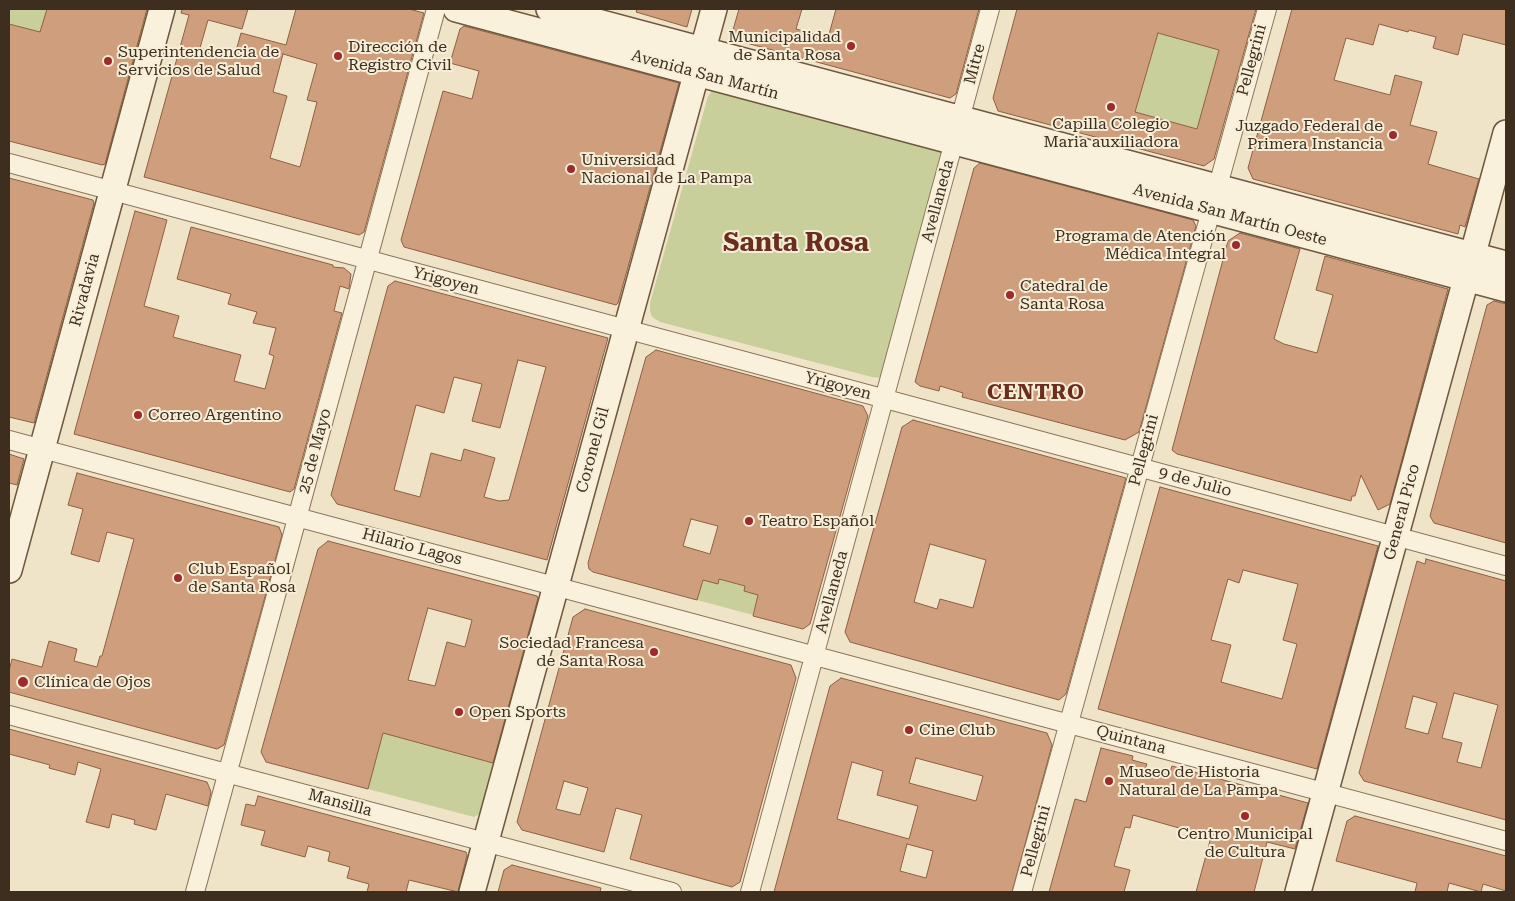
<!DOCTYPE html>
<meta charset="utf-8">
<style>
body{margin:0}
#map{position:relative;width:1515px;height:901px;overflow:hidden;background:#f0e4c8;font-family:"Roboto Serif",serif}
canvas{display:block}
.frame{position:absolute;inset:0;border:10px solid #3d2e20;pointer-events:none}
</style>
<div id="map">
<canvas width="1515" height="901"></canvas>
<div class="frame"></div>
</div>
<script>
const c = document.querySelector('canvas').getContext('2d');
c.lineJoin = 'round';
function fill(path, color) { c.fillStyle = color; c.fill(path, 'evenodd'); }
const shape = rows => new Path2D(rows.map(r => 'M' + r).join(''));
function strokePath(path, color, width, dash) { c.strokeStyle = color; c.lineWidth = width; c.lineCap = dash ? 'butt' : 'round'; c.setLineDash(dash || []); c.stroke(path); }
function drawText(font, color, halo, rows, align = 'center') {
  c.font = font + ' "Roboto Serif",serif'; c.lineWidth = 4; c.setLineDash([]); c.textBaseline = 'middle'; c.strokeStyle = halo; c.fillStyle = color; for (const [text, x, y, turn = 0] of rows) {
    c.save(); c.translate(x, y); c.rotate((+turn || 0) * Math.PI / 180); c.textAlign = isNaN(turn) ? turn : align; if (halo) c.strokeText(text, 0, 0); c.fillText(text, 0, 0); c.restore();
  }
}
fill(shape([
 [9,9,47,9,46,12,144,38,139,59,9,24],
 [1158,33,1219,50,1197,129,1135,112],
 [714,88,934,143,944,153,881,378,872,377,660,322,652,317,650,310,650,303,708,96],
 [719,579,745,586,744,591,758,595,753,615,697,600,703,580],
 [389,711,401,738,497,764,484,811,474,817,368,789]
]), '#c9cf9b');
const building = shape([
 [47,9,147,9,105,164,102,165,9,141,9,24,40,32,47,9],
 [182,9,248,9,242,29,208,20,200,48,234,58,241,33,286,45,296,9,409,9,424,13,364,232,359,235,144,177,189,15,181,13,182,9],
 [283,54,317,64,307,100,317,102,300,167,270,158,287,96,273,92,283,54],
 [637,9,692,9,687,27,636,12,637,9],
 [739,9,802,9,796,29,828,38,836,9,979,9,956,94,950,98,739,41,733,30,739,9],
 [1017,9,1256,9,1214,159,1204,166,998,111,993,98,1017,9],
 [1158,33,1219,50,1197,129,1135,112,1158,33],
 [1292,9,1506,9,1506,45,1463,34,1458,55,1433,48,1436,37,1409,30,1408,32,1379,24,1373,45,1346,38,1334,80,1390,95,1395,75,1422,82,1410,125,1437,132,1428,164,1479,179,1465,227,1460,225,1458,234,1253,179,1248,168,1292,9],
 [464,26,679,83,618,303,616,305,404,247,401,240,443,91,472,99,479,71,450,63,460,29,464,26],
 [980,163,1193,220,1196,226,1139,432,1125,440,962,397,963,393,940,386,939,391,920,386,915,382,974,168,980,163],
 [9,178,93,200,94,203,34,423,9,417,9,178],
 [135,211,167,220,144,306,179,316,173,337,241,355,234,381,265,389,274,356,269,354,276,328,253,323,257,312,228,304,231,294,177,279,191,227,333,265,333,267,344,268,351,274,349,289,340,286,334,311,342,313,294,489,290,492,74,434,135,211],
 [1240,233,1300,249,1274,339,1284,344,1317,353,1333,295,1316,290,1325,256,1448,289,1390,504,1378,510,1361,475,1355,496,1352,496,1351,501,1177,454,1172,450,1228,241,1240,233],
 [395,281,608,338,547,560,337,504,331,495,388,286,395,281],
 [518,360,546,367,509,500,499,501,484,497,495,458,464,449,461,461,431,453,420,497,394,490,416,405,444,413,454,377,482,384,472,421,500,428,518,360],
 [1494,301,1506,304,1506,543,1434,523,1430,516,1487,305,1494,301],
 [656,350,863,406,868,416,810,624,803,629,753,616,758,595,744,591,745,586,719,579,718,584,703,580,697,600,593,572,589,569,588,563,646,357,656,350],
 [691,519,718,526,710,554,683,546,691,519],
 [913,420,1126,478,1066,694,1059,700,850,642,845,632,902,427,913,420],
 [930,544,986,560,973,608,940,599,937,609,914,602,930,544],
 [9,454,24,459,17,485,9,483,9,454],
 [77,473,279,527,282,535,224,745,217,749,9,692,9,671,12,659,42,667,49,641,77,649,74,661,97,667,100,656,102,656,134,539,107,532,99,562,71,554,83,509,68,505,77,473],
 [1160,487,1378,546,1317,769,1098,709,1160,487],
 [1243,570,1298,584,1283,640,1297,644,1282,699,1221,682,1231,645,1211,640,1228,579,1239,583,1243,570],
 [328,541,537,596,538,598,493,763,383,733,368,789,266,762,261,752,318,549,328,541],
 [428,608,472,620,465,647,447,642,435,686,408,680,428,608],
 [1426,559,1506,581,1506,820,1364,781,1359,773,1417,561,1425,564,1426,559],
 [1454,693,1498,705,1481,768,1457,762,1462,743,1442,738,1454,693],
 [1413,696,1437,703,1428,734,1405,728,1413,696],
 [585,609,791,665,796,678,740,882,732,887,630,859,642,815,616,808,604,852,522,830,517,822,573,617,585,609],
 [564,781,588,788,580,815,556,809,564,781],
 [841,678,1047,733,1052,745,1012,892,774,892,830,686,841,678],
 [916,758,983,776,976,801,909,783,916,758],
 [852,762,883,771,877,795,918,806,909,839,837,819,852,762],
 [907,844,933,851,926,878,900,871,907,844],
 [9,729,207,782,211,792,208,806,166,794,156,830,134,824,135,820,112,814,109,828,86,822,101,769,78,762,75,775,49,768,50,765,9,754,9,729],
 [1101,748,1133,756,1132,760,1147,764,1145,769,1169,775,1172,766,1308,803,1295,849,1267,842,1254,892,1196,892,1211,837,1133,815,1130,828,1125,827,1114,866,1130,870,1124,892,1049,892,1075,799,1086,802,1101,748],
 [258,796,466,852,467,855,458,892,409,880,406,892,367,892,369,884,347,878,350,867,328,861,330,852,308,846,305,857,261,845,265,831,241,825,246,804,255,806,258,796],
 [1355,816,1506,856,1506,891,1483,884,1481,892,1449,883,1447,892,1415,892,1417,883,1336,861,1347,821,1355,816],
 [512,865,601,888,600,892,498,892,504,870,512,865]
]);
fill(building, '#cf9f7d');
strokePath(building, '#8d5f41', 1);
const street = shape([
 [9,163,1506,566],
 [9,440,1506,841],
 [9,715,672,892],
 [195,892,436,9],
 [750,892,990,9],
 [1022,892,1267,9]
]);
const secondary = shape([
 [456,9,1506,289],
 [549,9,1506,264],
 [9,570,162,9],
 [472,892,714,9],
 [1298,892,1506,133]
]);
strokePath(street, '#8d765c', 20);
strokePath(secondary, '#6f573f', 28);
strokePath(street, '#faf1dc', 18);
strokePath(secondary, '#faf1dc', 25);
for (const [x, y, r, color] of [
 [851,46,5,"#9e2a2b"],
 [338,56,5,"#9e2a2b"],
 [108,61,5,"#9e2a2b"],
 [1111,107,5,"#9e2a2b"],
 [1393,135,5,"#9e2a2b"],
 [571,169,5,"#9e2a2b"],
 [1236,245,5,"#9e2a2b"],
 [1010,295,5,"#9e2a2b"],
 [138,415,5,"#9e2a2b"],
 [749,521,5,"#9e2a2b"],
 [178,578,5,"#9e2a2b"],
 [654,652,5,"#9e2a2b"],
 [23,682,6,"#9e2a2b"],
 [459,712,5,"#9e2a2b"],
 [909,730,5,"#9e2a2b"],
 [1109,781,5,"#9e2a2b"],
 [1245,816,5,"#9e2a2b"]
]) { const dot = new Path2D(); dot.arc(x, y, r, 0, 2 * Math.PI); c.fillStyle = color; c.fill(dot); strokePath(dot, '#f7eed8', 2); }
drawText('16px', '#3d2e20', '#f7eed8', [
 ["Municipalidad",841,37,"right"],
 ["de Santa Rosa",841,55,"right"],
 ["Dirección de",348,47],
 ["Registro Civil",348,65],
 ["Superintendencia de",118,52],
 ["Servicios de Salud",118,70],
 ["Capilla Colegio",1111,124,"center"],
 ["Maria auxiliadora",1111,142,"center"],
 ["Juzgado Federal de",1383,126,"right"],
 ["Primera Instancia",1383,144,"right"],
 ["Universidad",581,160],
 ["Nacional de La Pampa",581,178],
 ["Programa de Atención",1226,236,"right"],
 ["Médica Integral",1226,254,"right"],
 ["Catedral de",1020,286],
 ["Santa Rosa",1020,304],
 ["Correo Argentino",148,415],
 ["Teatro Español",759,521],
 ["Club Español",188,569],
 ["de Santa Rosa",188,587],
 ["Sociedad Francesa",644,643,"right"],
 ["de Santa Rosa",644,661,"right"],
 ["Clínica de Ojos",34,682],
 ["Open Sports",469,712],
 ["Cine Club",919,730],
 ["Museo de Historia",1119,772],
 ["Natural de La Pampa",1119,790],
 ["Centro Municipal",1245,834,"center"],
 ["de Cultura",1245,852,"center"]
], 'left');
drawText('16px', '#3d2e20', '#f7eed8', [
 ["Pellegrini",1252,60,-75],
 ["Mitre",975,64,-75],
 ["Avenida San Martín",705,75,15],
 ["Avellaneda",938,201,-75],
 ["Avenida San Martín Oeste",1230,215,15],
 ["Yrigoyen",446,281,15],
 ["Rivadavia",85,290,-75],
 ["Yrigoyen",838,386,15],
 ["Coronel Gil",593,450,-75],
 ["Pellegrini",1144,450,-75],
 ["25 de Mayo",315,451,-75],
 ["9 de Julio",1195,482,15],
 ["General Pico",1402,512,-75],
 ["Hilario Lagos",412,547,15],
 ["Avellaneda",832,592,-75],
 ["Quintana",1131,740,15],
 ["Mansilla",340,803,15],
 ["Pellegrini",1036,841,-75]
]);
c.letterSpacing = '1px';
drawText('bold 21px', '#6b2e1e', '#f7eed8', [
 ["CENTRO",1036,393]
]);
c.letterSpacing = '0px';
drawText('bold 26px', '#6b2e1e', '#f7eed8', [
 ["Santa Rosa",796,243]
]);
</script>
